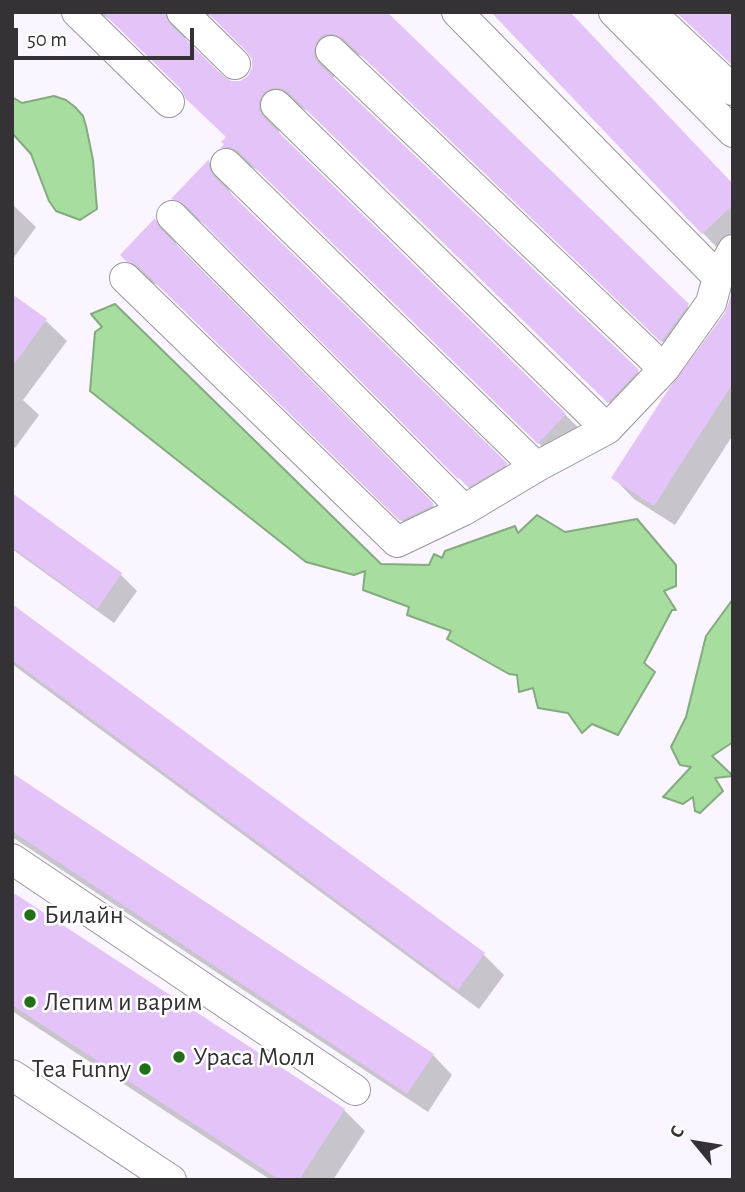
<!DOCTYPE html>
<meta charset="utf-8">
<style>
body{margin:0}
#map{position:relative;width:745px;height:1192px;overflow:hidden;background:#faf5fe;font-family:"Alegreya Sans",sans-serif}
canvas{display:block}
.frame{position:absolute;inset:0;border:14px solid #343235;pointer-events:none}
.north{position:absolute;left:661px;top:1108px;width:70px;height:70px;-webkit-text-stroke:5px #fff;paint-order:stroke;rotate:300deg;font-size:19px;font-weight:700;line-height:28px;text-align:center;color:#343235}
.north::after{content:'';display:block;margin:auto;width:24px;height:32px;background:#343235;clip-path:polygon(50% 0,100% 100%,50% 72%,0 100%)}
.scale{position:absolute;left:14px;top:28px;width:180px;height:32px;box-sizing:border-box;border:4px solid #343235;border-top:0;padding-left:9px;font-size:21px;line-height:24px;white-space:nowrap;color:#343235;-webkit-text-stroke:5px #fff;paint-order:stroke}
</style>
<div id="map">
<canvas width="745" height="1192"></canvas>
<div class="frame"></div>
<div class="north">С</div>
<div class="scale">50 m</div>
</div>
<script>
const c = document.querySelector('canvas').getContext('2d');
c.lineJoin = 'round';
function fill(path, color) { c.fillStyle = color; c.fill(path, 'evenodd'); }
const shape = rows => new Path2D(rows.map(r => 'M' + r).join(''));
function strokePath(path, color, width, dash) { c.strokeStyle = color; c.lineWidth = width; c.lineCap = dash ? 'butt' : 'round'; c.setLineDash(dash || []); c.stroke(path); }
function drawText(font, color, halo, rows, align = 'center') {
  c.font = font + ' "Alegreya Sans",sans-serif'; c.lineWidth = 5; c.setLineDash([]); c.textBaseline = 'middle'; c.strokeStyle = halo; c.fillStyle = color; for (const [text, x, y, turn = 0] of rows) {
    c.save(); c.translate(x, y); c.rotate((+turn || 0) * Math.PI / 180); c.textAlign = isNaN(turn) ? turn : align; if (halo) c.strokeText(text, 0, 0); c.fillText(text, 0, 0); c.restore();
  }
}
const water = shape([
 [54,96,66,100,75,107,83,116,86,126,93,160,97,209,80,220,56,211,49,201,31,154,12,133,12,97,22,103,54,96],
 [115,304,381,564,429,565,434,554,442,558,445,551,515,526,518,533,537,515,565,532,637,519,676,565,676,586,664,591,676,610,672,610,644,663,655,672,618,735,592,724,582,733,568,713,538,708,533,688,519,692,517,675,509,674,447,639,451,631,407,615,409,607,363,590,365,571,354,575,306,562,90,391,95,332,102,327,91,314,115,304],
 [733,599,733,742,712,756,733,776,715,778,723,791,700,813,695,811,693,797,683,804,663,797,691,767,680,765,671,747,686,717,706,636,733,599]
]);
fill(water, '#a7de9f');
strokePath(water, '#84aa7f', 2);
fill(shape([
 [97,12,384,12,708,326,683,361,366,58,356,54,346,54,334,69,334,79,658,391,629,422,311,113,302,108,293,108,279,122,279,132,283,139,586,435,559,463,261,172,252,167,243,167,223,148,228,138,183,89,112,20],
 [199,15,209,15,217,20,249,51,254,60,253,70,248,78,239,83,230,82,189,46,185,38,185,28],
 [209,162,229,182,229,190,234,198,526,485,479,498,207,224,194,219,174,199],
 [733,185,733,245,723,254,703,233],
 [12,204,36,227,12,260],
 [155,220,175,241,180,251,452,525,423,541,160,286,148,281,122,255],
 [733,295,733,435,675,525,634,499,614,478,727,314],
 [12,296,46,321,67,341,23,400,39,415,15,448,12,445],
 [12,495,121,575,137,591,114,623,12,549],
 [12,606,484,955,504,975,479,1009,12,664],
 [12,777,433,1055,452,1075,428,1112,12,837],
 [12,894,344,1110,365,1131,333,1180,271,1180,12,1011]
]), '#0003');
fill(shape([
 [102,12,165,12,170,24,223,76,231,81,240,81,248,76,252,68,252,59,247,52,207,12,387,12,689,304,661,342,343,38,334,34,325,34,319,38,314,48,314,57,319,64,639,370,608,403,288,92,280,88,272,88,264,92,259,101,259,110,264,118,566,414,538,444,238,151,230,147,220,148,224,144,221,142,226,137,186,99,181,89],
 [491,12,570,12,733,184,733,205,702,234],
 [676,12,733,12,733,66,694,29],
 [209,159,209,168,214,177,508,464,469,487,459,477,458,479,184,204,171,199],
 [155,218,160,228,434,504,432,506,400,521,137,265,126,261,120,255],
 [733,290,733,383,654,506,611,478,668,390,725,313],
 [12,294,47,319,12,367],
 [12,493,122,573,97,609,12,547],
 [12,604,485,953,458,990,12,660],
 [12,773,434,1054,407,1094,12,831],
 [12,892,345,1109,299,1180,280,1180,12,1005]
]), '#e4c3f9');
const minor = shape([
 [77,12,169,102],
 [182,12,235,64],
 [457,12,718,277,733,250],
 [614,12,733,132],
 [650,12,733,90],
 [331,51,664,369],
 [276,105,607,429],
 [226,164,536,467],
 [172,216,464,510],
 [125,278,397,542,464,510,536,467,607,429,664,369,711,303,718,277],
 [12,859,355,1090],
 [12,1075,171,1180]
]);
strokePath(minor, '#9a959d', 32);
strokePath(minor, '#fff', 30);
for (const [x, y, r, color] of [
 [30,915,7,"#207018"],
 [30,1002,7,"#207018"],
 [179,1057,7,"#207018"],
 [145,1069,7,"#207018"]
]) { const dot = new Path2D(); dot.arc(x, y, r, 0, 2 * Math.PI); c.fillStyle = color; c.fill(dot); strokePath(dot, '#fff', 2.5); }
drawText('26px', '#343235', '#fff', [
 ["Билайн",44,915],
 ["Лепим и варим",44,1002],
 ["Ураса Молл",193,1057],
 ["Tea Funny",131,1069,"right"]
], 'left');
</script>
